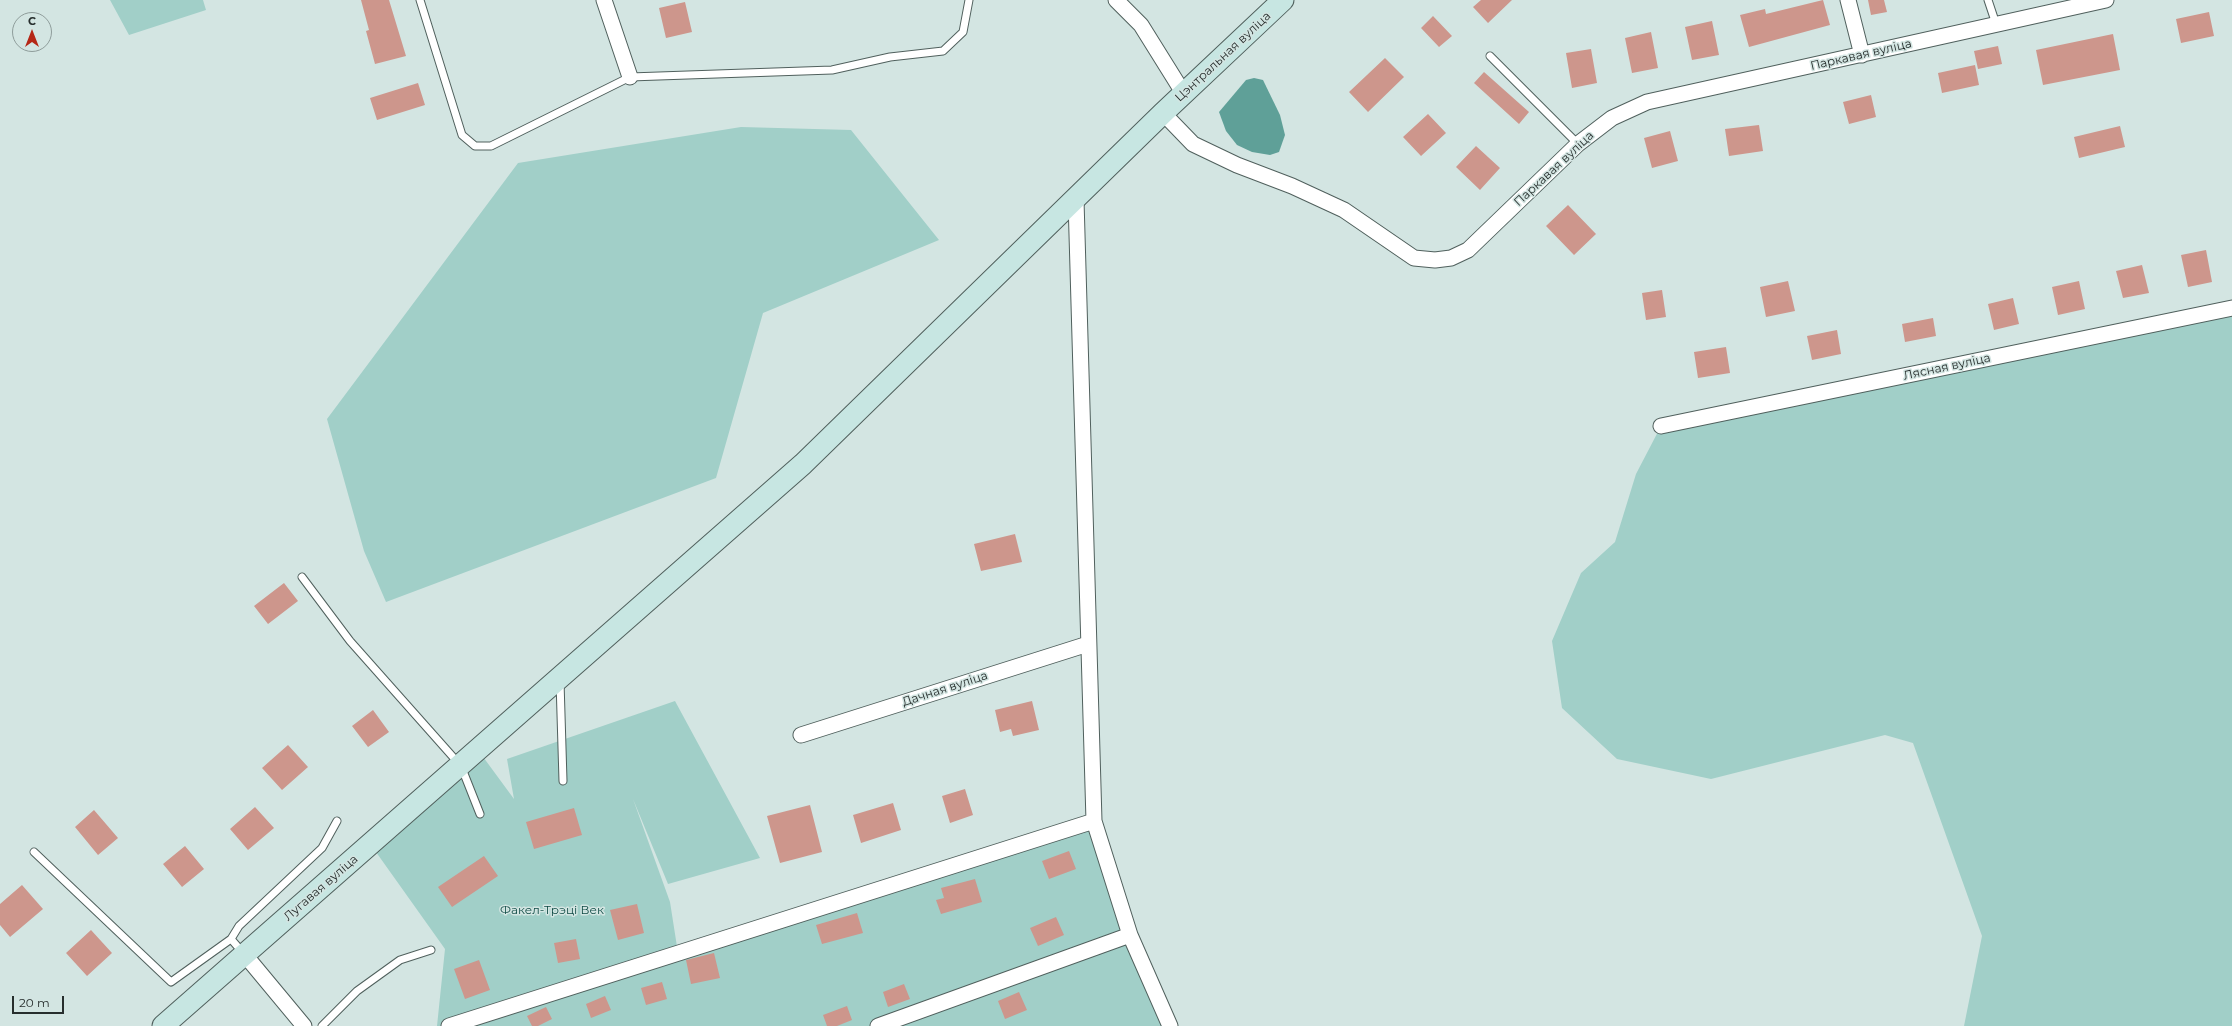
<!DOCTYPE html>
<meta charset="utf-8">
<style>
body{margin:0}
#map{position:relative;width:2232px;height:1026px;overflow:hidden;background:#d3e5e2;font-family:Montserrat,sans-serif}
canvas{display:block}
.north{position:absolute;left:12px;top:12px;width:40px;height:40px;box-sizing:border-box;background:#d3e5e2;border:1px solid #8e9c9a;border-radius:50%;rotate:0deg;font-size:11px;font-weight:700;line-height:16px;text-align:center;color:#272e2d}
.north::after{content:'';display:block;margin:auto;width:14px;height:18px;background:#b52716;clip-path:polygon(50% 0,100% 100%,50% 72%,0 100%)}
.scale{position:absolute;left:12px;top:996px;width:52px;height:18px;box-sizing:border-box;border:2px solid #272e2d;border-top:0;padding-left:5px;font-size:12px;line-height:14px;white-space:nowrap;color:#272e2d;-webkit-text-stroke:3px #d3e5e2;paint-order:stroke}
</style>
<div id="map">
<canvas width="2232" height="1026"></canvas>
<div class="north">С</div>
<div class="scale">20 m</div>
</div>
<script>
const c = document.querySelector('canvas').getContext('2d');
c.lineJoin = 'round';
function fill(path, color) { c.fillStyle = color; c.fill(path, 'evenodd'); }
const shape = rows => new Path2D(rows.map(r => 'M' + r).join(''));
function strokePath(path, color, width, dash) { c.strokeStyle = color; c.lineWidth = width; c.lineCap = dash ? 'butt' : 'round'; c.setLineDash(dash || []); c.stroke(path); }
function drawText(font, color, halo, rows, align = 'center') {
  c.font = font + ' Montserrat,sans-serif'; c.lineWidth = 3; c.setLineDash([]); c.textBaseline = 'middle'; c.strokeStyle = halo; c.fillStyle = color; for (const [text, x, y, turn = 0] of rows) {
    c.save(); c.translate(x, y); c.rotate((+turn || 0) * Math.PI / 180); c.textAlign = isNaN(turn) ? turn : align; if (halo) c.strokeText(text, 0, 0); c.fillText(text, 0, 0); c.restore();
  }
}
fill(shape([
 [110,0,203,0,206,10,129,35],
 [741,127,851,130,939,240,763,313,716,478,386,602,364,551,327,419,518,163],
 [2232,308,2232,1026,1964,1026,1982,936,1913,743,1885,735,1711,779,1617,759,1562,708,1552,641,1581,573,1615,542,1636,474,1661,426],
 [675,701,760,858,668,884,633,799,670,902,678,953,1094,821,1170,1026,437,1026,445,949,371,845,478,750,514,799,507,759]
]), '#a1cfc8');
fill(shape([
 [1254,78,1263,80,1280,115,1285,135,1279,152,1270,155,1252,152,1237,145,1226,131,1219,112,1246,80]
]), '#5fa098');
fill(shape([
 [361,0,389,0,406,56,375,64,366,31,369,30],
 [1481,0,1512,0,1488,23,1473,7],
 [1823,0,1830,25,1749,47,1740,15,1765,9,1766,14],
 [1868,0,1884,0,1887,12,1871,15],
 [685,2,692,32,666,38,659,8],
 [2209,12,2214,36,2181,43,2176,19],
 [1433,16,1452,36,1439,47,1421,28],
 [1712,21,1719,55,1692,60,1685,27],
 [1651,32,1658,68,1632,73,1625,38],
 [2113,34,2120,70,2043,85,2036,50],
 [1998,46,2002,64,1978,69,1974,51],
 [1591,49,1597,83,1572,88,1566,53],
 [1385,58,1404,77,1368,112,1349,92],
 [1975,65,1979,85,1942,93,1938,73],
 [1484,72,1529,112,1519,124,1474,83],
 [418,83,425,105,377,120,370,98],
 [1871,95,1876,117,1849,124,1843,102],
 [1428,114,1446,133,1421,156,1403,137],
 [1759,125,1763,151,1729,156,1725,129],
 [2120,126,2125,147,2079,158,2074,137],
 [1670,131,1678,161,1652,168,1644,138],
 [1476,146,1500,168,1480,190,1456,167],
 [1568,205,1596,234,1574,255,1546,226],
 [2206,250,2212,282,2188,287,2181,255],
 [2142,265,2149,293,2123,298,2116,271],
 [1788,281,1795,311,1766,317,1760,287],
 [2079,281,2085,309,2058,315,2052,287],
 [1662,290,1666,317,1646,320,1642,293],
 [2013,298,2019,324,1994,330,1988,304],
 [1933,318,1936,336,1905,342,1902,324],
 [1837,330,1841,354,1812,360,1807,336],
 [1726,347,1730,373,1698,378,1694,352],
 [1015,534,1022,562,981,571,974,544],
 [284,583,298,601,268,624,254,606],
 [1032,701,1039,730,1013,736,1011,729,1000,732,995,710],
 [373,710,389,732,368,747,352,726],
 [288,745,308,767,282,790,262,768],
 [965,789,973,815,950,823,942,796],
 [893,803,901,830,861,843,853,815],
 [810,805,822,852,780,863,767,816],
 [255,807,274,828,248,850,230,829],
 [574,808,582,835,534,849,526,822],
 [94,810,118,838,98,855,75,827],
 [185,846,204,869,182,887,163,864],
 [1069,851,1076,869,1049,879,1042,861],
 [484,856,498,876,452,907,438,887],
 [975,879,982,902,941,914,936,900,944,898,941,888],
 [22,885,43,909,10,937,0,925,0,904],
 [637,904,644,933,618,940,610,910],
 [857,913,863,933,822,944,816,925],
 [1056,917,1064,935,1038,946,1030,928],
 [91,930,112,953,87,976,66,953],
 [576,939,580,959,558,963,554,943],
 [714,953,720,978,691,984,686,960],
 [479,960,490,990,465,999,454,969],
 [662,982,667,999,646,1005,641,988],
 [904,984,910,999,888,1007,883,992],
 [1019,992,1027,1010,1005,1019,998,1001],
 [605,996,611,1010,591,1018,586,1004],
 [847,1006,852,1020,837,1026,827,1026,823,1015],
 [546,1007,552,1019,538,1026,532,1026,527,1016]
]), '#cd968c');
const lane = shape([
 [420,0,462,135,475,146,491,146,630,77,832,70,890,57,943,51,963,32,969,0],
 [1988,0,1996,24],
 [1490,56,1578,144],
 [302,577,350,641,461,766,480,814],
 [560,681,563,781],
 [34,852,171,982,231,939,239,926,322,848,337,821],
 [231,939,244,954],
 [322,1026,357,991,400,960,431,950]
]);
const street = shape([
 [604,0,630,77],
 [1116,0,1141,25,1184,94],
 [1848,0,1862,55],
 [1163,113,1193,144,1237,165,1292,186,1344,210,1414,258,1435,260,1451,258,1468,250,1578,144,1612,118,1647,102,2106,0],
 [1076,200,1094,821,1130,935,1170,1026],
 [1661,426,2232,308],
 [801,735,1088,644],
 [245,955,304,1026],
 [449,1026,1094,821],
 [878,1026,1130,935]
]);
const secondary = shape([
 [163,1026,803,464,1163,113,1283,0]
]);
strokePath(lane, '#50605d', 9);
strokePath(street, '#50605d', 17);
strokePath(secondary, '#50605d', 23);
strokePath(lane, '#fff', 7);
strokePath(street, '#fff', 15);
strokePath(secondary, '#c7e6e2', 21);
drawText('12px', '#272e2d', '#d3e5e2', [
 ["Паркавая вуліца",1861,55,-13],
 ["Цэнтральная вуліца",1223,57,-43],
 ["Паркавая вуліца",1554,169,-43],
 ["Лясная вуліца",1947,367,-12],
 ["Дачная вуліца",945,689,-18],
 ["Лугавая вуліца",321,888,-41]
]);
drawText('12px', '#0e4a44', '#d3e5e2', [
 ["Факел-Трэці Век",552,910]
]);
</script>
